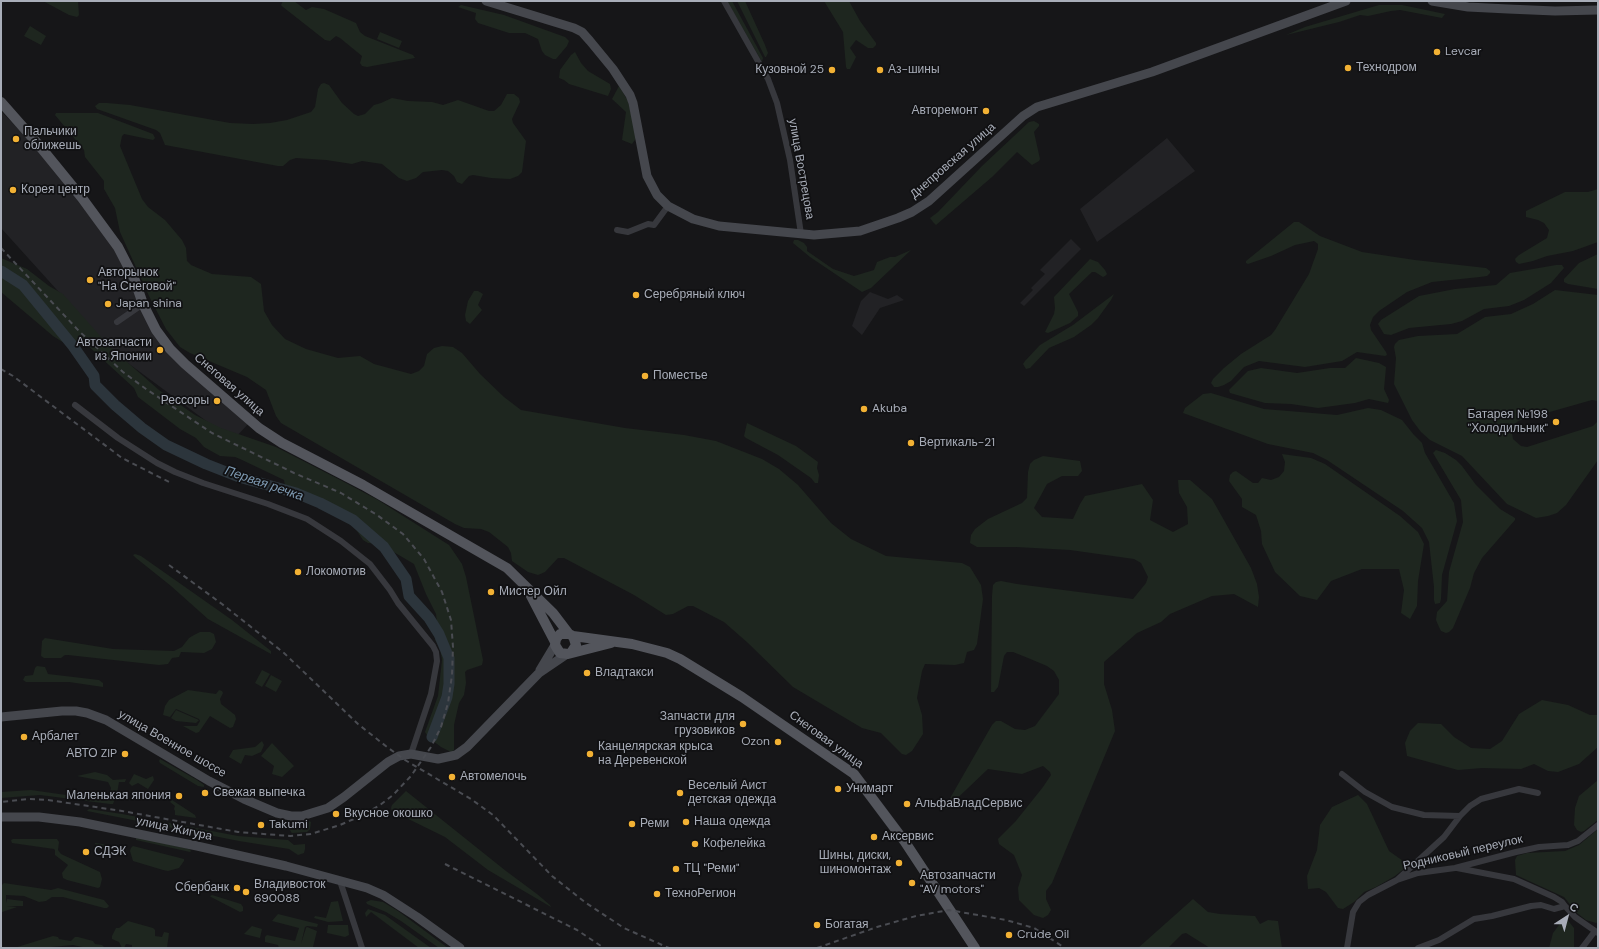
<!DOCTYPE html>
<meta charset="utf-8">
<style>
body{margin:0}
#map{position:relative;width:1599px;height:949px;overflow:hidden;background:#161618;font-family:"DM Sans",sans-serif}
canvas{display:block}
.frame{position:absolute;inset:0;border:2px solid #a8adb8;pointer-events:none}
.north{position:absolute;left:1547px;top:897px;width:40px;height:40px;-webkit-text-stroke:3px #111113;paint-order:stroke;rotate:36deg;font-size:11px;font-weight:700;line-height:16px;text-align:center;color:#a8adb8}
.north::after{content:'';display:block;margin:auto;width:14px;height:18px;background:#a8adb8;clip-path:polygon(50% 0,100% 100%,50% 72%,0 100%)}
</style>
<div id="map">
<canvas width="1599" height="949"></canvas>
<div class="frame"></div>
<div class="north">С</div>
</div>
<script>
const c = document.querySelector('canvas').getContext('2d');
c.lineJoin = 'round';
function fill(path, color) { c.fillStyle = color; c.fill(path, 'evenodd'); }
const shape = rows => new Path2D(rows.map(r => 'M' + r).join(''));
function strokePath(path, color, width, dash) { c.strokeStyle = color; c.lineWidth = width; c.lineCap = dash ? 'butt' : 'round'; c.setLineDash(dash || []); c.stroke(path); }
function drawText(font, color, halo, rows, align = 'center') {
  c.font = font + ' "DM Sans",sans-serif'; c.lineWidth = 3.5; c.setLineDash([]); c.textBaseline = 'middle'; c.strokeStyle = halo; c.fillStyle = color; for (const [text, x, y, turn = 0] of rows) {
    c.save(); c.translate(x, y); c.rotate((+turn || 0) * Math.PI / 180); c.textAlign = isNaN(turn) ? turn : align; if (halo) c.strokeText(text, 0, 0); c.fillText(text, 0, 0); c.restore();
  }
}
fill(shape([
 [1,111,27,138,118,251,156,331,249,423,236,437,217,429,113,352,1,228],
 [1167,138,1195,171,1097,242,1080,209],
 [1071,239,1081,249,1024,306,1020,303,1033,290,1031,288,1045,274,1040,270],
 [870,292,888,299,897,295,904,300,880,308,862,335,852,326,861,301]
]), '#222225');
fill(shape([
 [43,1,78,1,79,15,77,17,69,15],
 [283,1,294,1,306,10,312,7,324,9,356,23,360,32,365,36,413,55,415,58,367,67,362,66,360,63,362,56,340,38,336,36,330,41,325,40,283,7,281,5],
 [727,1,732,1,763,58,762,62],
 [737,1,745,1,765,45,768,53,766,57,765,57],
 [824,1,849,1,860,21,876,43,876,45,873,48,868,48,856,40,850,48,856,57,850,69,847,69,846,67,843,32],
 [461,5,504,15,565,37,569,41,567,46,556,59,553,59,545,55,542,51,538,39,525,33,509,33,478,23,475,19,476,13,458,7],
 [1379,5,1402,5,1445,14,1442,18,1400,10,1391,11,1368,16,1360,15,1339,22,1286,35,1305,27],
 [30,26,46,36,41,45,24,36],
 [380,32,402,41,399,48,377,39],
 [575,52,581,63,588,71,610,84,611,89,608,96,569,84,564,80,559,78,560,70,571,55],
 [324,83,329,85,342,103,354,114,358,116,365,114,374,105,381,103,392,98,408,101,432,102,443,105,458,100,489,111,494,111,501,105,507,94,514,94,519,98,520,102,512,119,513,123,526,141,522,172,518,176,510,179,491,178,473,175,469,176,462,184,457,182,454,176,448,171,442,170,423,172,416,178,407,181,399,178,382,164,362,161,352,164,326,160,296,158,290,160,283,166,278,166,165,145,160,133,156,130,97,109,95,106,99,103,107,103,130,105,230,123,253,124,270,123,287,120,311,112,315,107,318,89,321,84],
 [619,86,628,101,637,137,632,144,622,140,626,112,612,99],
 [56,113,98,113,153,134,155,138,153,140,124,134,122,136,120,146,142,199,148,207,165,220,182,240,186,248,187,261,191,265,212,274,251,277,261,284,264,311,272,325,285,339,306,349,338,358,360,356,374,364,411,374,419,371,424,366,427,354,434,348,442,346,453,347,462,353,480,374,504,397,521,410,625,428,684,435,716,441,762,459,779,469,798,485,831,523,851,539,886,556,962,563,970,567,981,585,983,599,977,644,974,650,967,652,964,663,955,665,925,664,922,671,917,698,922,715,923,734,912,751,906,755,902,754,881,733,862,728,793,687,748,643,724,622,693,606,688,606,673,614,666,615,634,595,564,558,558,558,545,572,538,575,528,572,512,561,511,553,508,547,489,532,481,529,464,528,455,524,281,423,276,416,266,390,247,377,190,353,180,347,166,329,149,296,120,232,115,208,104,189,104,181,85,157,84,150,55,115],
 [1034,121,1039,124,1039,126,1034,132,1040,159,1039,161,1032,165,1017,152,992,177,936,225,933,222,930,218,938,212,982,166,1029,122],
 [1598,189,1598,242,1573,251,1547,256,1533,261,1519,264,1516,262,1515,259,1519,255,1547,238,1549,230,1544,223,1538,220,1526,217,1526,211,1565,192,1588,192],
 [1294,222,1299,222,1320,236,1362,252,1415,260,1486,268,1490,271,1490,273,1487,276,1480,277,1432,282,1407,292,1379,311,1373,317,1370,325,1371,330,1386,352,1387,355,1385,356,1357,352,1342,361,1305,367,1259,361,1244,367,1231,381,1224,385,1218,387,1214,387,1211,383,1213,379,1224,368,1241,354,1271,335,1275,330,1309,274,1318,249,1318,244,1314,241,1295,245,1271,256,1248,264,1246,263,1246,261],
 [794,240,798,240,804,243,807,247,807,251,833,269,854,276,874,270,877,262,890,257,895,257,911,250,871,288,862,292,810,257,793,243],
 [1598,254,1598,289,1568,284,1564,282,1564,279,1579,263],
 [1,258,27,269,49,286,63,294,110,347,159,390,195,415,221,428,276,447,348,484,378,500,449,545,462,564,466,577,483,660,482,665,467,670,465,672,466,683,464,695,459,703,454,725,454,750,451,752,441,747,428,737,425,732,438,696,442,660,440,648,435,640,437,623,436,614,426,594,414,564,380,544,368,543,363,540,355,528,318,504,289,494,286,492,284,480,240,459,235,457,220,456,204,447,196,438,180,429,138,397,134,388,84,342,81,342,72,348,53,336,1,292],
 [1090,259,1098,262,1105,270,1107,274,1105,276,1103,277,1095,272,1092,272,1069,294,1078,312,1078,316,1070,323,1048,333,1045,332,1054,314,1055,308,1054,297],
 [1556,265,1562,265,1564,268,1551,283,1524,300,1509,306,1484,309,1462,321,1451,324,1409,328,1391,335,1384,334,1378,324,1381,320,1419,296,1455,289,1496,285,1510,273],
 [1555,290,1598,295,1598,401,1592,400,1518,421,1511,428,1513,439,1521,446,1527,447,1593,426,1598,421,1598,460,1566,505,1557,513,1548,516,1536,518,1507,504,1462,456,1430,440,1421,432,1412,420,1394,384,1396,358,1394,347,1395,344,1399,340,1418,336,1457,334,1485,317,1511,314,1533,304],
 [474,291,478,291,483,294,478,305,482,310,470,324,466,321,465,315,468,301],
 [1114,294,1111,300,1098,318,1091,325,1074,337,1049,348,1030,368,1026,369,1023,364,1025,361,1040,345,1073,325],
 [1356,358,1379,363,1386,367,1384,389,1389,400,1388,403,1369,399,1355,403,1318,408,1291,404,1265,403,1230,393,1229,390,1248,371,1261,368,1297,373,1330,368,1345,368],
 [1211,393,1264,409,1337,415,1368,408,1381,410,1402,420,1414,435,1422,443,1425,453,1454,503,1457,521,1442,575,1441,599,1440,603,1435,604,1434,600,1434,587,1429,542,1422,528,1403,511,1327,460,1313,453,1268,444,1183,413,1185,408,1203,394],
 [747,423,796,446,818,462,817,468,819,475,818,483,815,483,811,478,778,455,746,438,744,436],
 [1436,450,1445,453,1456,460,1462,466,1476,485,1500,509,1515,518,1515,520,1482,558,1474,573,1470,588,1453,628,1449,632,1446,633,1441,631,1439,627,1436,620,1437,612,1447,601,1449,572,1463,522,1461,500,1433,453],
 [1282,454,1311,458,1325,464,1400,516,1418,532,1424,544,1418,581,1417,606,1410,619,1401,613,1404,590,1399,569,1362,569,1331,581,1317,600,1300,596,1275,572,1262,544,1261,531,1256,515,1242,507,1242,499,1229,481,1230,475,1233,472,1236,471,1253,483,1258,483,1262,478,1271,480,1279,477,1284,471,1285,462],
 [1043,456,1080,461,1082,471,1078,476,1062,476,1047,484,1034,508,1042,517,1073,519,1080,504,1085,496,1142,484,1153,500,1150,520,1173,532,1188,524,1187,507,1179,493,1178,480,1190,480,1212,499,1251,568,1257,584,1259,597,1258,607,1234,594,1212,596,1170,614,1161,622,1137,633,1104,662,1104,684,1112,710,1115,731,1052,883,1046,891,1046,899,1051,910,1048,915,1043,918,1034,915,1019,900,1018,888,1022,875,1014,855,999,844,998,839,1015,822,1043,787,1051,775,1050,772,1043,766,1022,774,988,769,946,809,945,807,992,725,996,721,1001,721,1015,729,1025,730,1035,726,1059,694,1059,680,1054,671,1047,666,1028,658,1013,652,1007,652,1004,656,998,687,994,692,991,692,992,596,993,585,996,582,1001,581,1017,584,1133,599,1146,583,1148,577,1141,563,1134,559,1070,550,1016,547,977,547,970,543,971,535,975,529,988,519,1022,503,1027,498,1028,472,1030,464,1034,460],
 [135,554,141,556,232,620,271,651,271,654,208,619,171,586,136,558,133,555],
 [200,632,210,632,214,634,216,642,212,649,204,653,181,652,179,657,172,658,168,664,159,665,68,655,65,655,61,658,44,658,41,656,42,641,45,638,113,649,174,651,182,647,189,638,194,635],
 [37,666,45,667,48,674,99,680,103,683,103,687,69,682,26,682,23,680,25,676,33,675,35,668],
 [262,670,270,674,262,687,255,683],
 [271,675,282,681,276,692,265,686],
 [188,690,216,694,219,690,222,691,223,693,220,699,221,704,235,715,236,719,233,727,230,728,210,716,199,732,196,733,183,726,197,726,200,721,199,719,176,709,170,717,163,715,165,706,169,700],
 [1542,700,1568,705,1590,715,1598,715,1598,747,1579,764,1558,772,1548,771,1534,764,1521,769,1482,768,1458,770,1407,756,1405,743,1410,731,1418,723,1441,724,1454,737,1471,748,1490,749,1502,741,1519,714],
 [176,710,199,720,196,723,176,721,171,718],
 [262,741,264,745,261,752,252,756,245,755,241,764,229,757,233,750,255,747],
 [272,743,294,766,282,777,272,774,274,766,261,756],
 [160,759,197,780,204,785,204,787,198,786,160,763,159,761],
 [95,772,107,775,113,780,126,779,125,782,119,782,117,794,113,804,110,804,40,795,1,798,1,792,31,790,101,800,107,800,109,797,111,788,108,782,77,776],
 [134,774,146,779,153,776,154,780,148,789,138,783,132,786,129,783],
 [1598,780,1598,820,1584,831,1581,832,1577,830,1574,825,1575,808,1579,796],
 [406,791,506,871,537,894,550,905,551,907,488,870,445,837,392,811,391,808,392,805],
 [1358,795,1367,804,1389,851,1406,863,1405,868,1395,876,1376,887,1364,892,1354,902,1343,909,1338,908,1326,892,1319,888,1308,889,1307,876,1317,850,1320,825,1332,807],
 [172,800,195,815,196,818,175,815,175,811,174,809,175,806,170,802],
 [89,809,122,814,238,836,288,840,294,845,305,844,305,849,304,853,298,855,289,849,239,841,87,811],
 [309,821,311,822,310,829,307,832,292,833,291,832,288,826,289,823],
 [1598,829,1598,922,1596,923,1586,920,1577,913,1564,897,1516,875,1515,860,1517,856,1527,853,1565,851,1579,845],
 [136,837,189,849,191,851,190,852,136,840],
 [13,839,57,839,59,842,58,850,61,854,100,872,102,879,100,887,98,888,67,880,63,878,62,873,68,865,55,855,55,850,54,849,12,843,11,840],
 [95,843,124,847,125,848,122,854,95,844],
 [133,846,184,859,184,861,179,868,168,871,163,870,133,861,130,851,131,848],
 [4,883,51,890,58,888,104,900,109,906,107,908,104,908,63,897,52,897,46,901,39,902,24,896,6,895,6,903,7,899,23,901,23,906,6,906,17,907,2,912,1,892,2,885],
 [212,895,241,904,243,907,243,911,240,912,211,897,210,896],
 [1193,899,1208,912,1220,914,1255,916,1260,924,1268,920,1278,921,1282,948,1210,948,1186,933,1182,934,1168,948,1138,948],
 [371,900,383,902,398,911,448,948,439,948,401,921,386,912,367,904,366,902],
 [338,901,343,921,328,922,314,918,315,916,326,918,331,902],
 [368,909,385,915,431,948,419,948,371,912,366,917,365,913],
 [278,914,318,924,317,927,307,926,305,927,301,944,306,928,307,927,317,931,313,947,312,948,320,948,279,948,278,945,265,942,265,937,267,935,295,941,299,928,272,921],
 [1563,918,1566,918,1574,928,1574,948,1549,948,1553,933,1559,925,1561,920],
 [128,921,153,928,155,930,155,936,162,937,164,932,169,933,167,948,132,948,132,945,126,944,124,948,122,948,119,942,112,939,112,936,116,928,119,928],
 [328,925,348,925,349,935,345,937,327,933],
 [252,926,262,929,260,938,244,934],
 [53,936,58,937,59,939,71,941,75,937,78,937,93,941,95,944,102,945,105,948,87,948,73,945,41,948,14,948]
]), '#1e261f');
strokePath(shape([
 [1,271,23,285,73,346,94,376,95,385,115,405,142,428,166,445,206,464,239,477,296,493,320,503,353,520,384,547,406,579,409,596,429,618,439,634,449,658,449,684,447,697,432,737]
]), '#2c353c', 11);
strokePath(shape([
 [724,1,768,79,777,103,790,160,801,234],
 [617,230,628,232,648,224,654,225,668,206],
 [117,322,143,304],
 [75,405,118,438,157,463,175,472,203,483,268,504,307,519,341,541,370,564,390,590,398,603,433,646,436,652,437,661,431,694,411,754],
 [1342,774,1365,792,1392,807,1424,815,1460,816,1470,806,1481,799,1519,789,1538,793],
 [1457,868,1514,879,1554,897,1562,902,1565,906],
 [1397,880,1444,837,1460,816],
 [340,881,362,948],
 [1347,948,1353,912,1359,902,1368,895,1397,880,1418,873,1455,868,1516,852,1539,847,1568,845,1578,841,1598,825],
 [1418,948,1439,940,1474,919,1492,916,1531,906,1541,905,1554,909,1565,906,1575,917,1598,933],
 [1582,948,1595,931]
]), '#37383d', 6);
strokePath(shape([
 [486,1,574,28,582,32,590,41,613,69,630,95,633,103,647,176,657,195,668,206,693,219,719,226,814,235,860,231,898,218,912,212,929,201,1023,116,1037,107,1152,72,1346,1],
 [1432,1,1468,7,1508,9,1555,11,1598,10],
 [540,670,555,645],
 [1,717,62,711,76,711,87,713,106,720,209,781,244,799,277,813,291,816,302,816,328,808,344,797,388,762,399,756,411,754,438,759,456,755,467,747,539,673,567,654],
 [1,817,39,817,80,822,197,846,286,866,367,888,383,895,417,917,460,948]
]), '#45474d', 9);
strokePath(shape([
 [1,102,38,144,82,198,118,247,134,278,143,304,156,330,170,349,185,364,259,428,282,443,363,485,507,568,553,613,569,634,573,636,576,645,571,653],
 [531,596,555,642],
 [569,634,560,634,556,639,555,645,560,653,568,654,611,643],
 [573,636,632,644,667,653,680,659,742,697,854,774,905,842,975,948]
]), '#53555c', 10);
strokePath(shape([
 [1,248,79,331,123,372,146,389,212,433,294,473,341,493,377,515,403,534,424,559,442,592,451,620,453,647,452,675,448,703,441,727,431,747,411,776,393,795,380,805,361,816,340,825,311,834,290,836,238,832,122,811,48,800,29,799,1,802],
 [1,369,13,376,122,458,171,483],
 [169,565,222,604,284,653,358,724,387,747,405,760,471,799,493,815,552,876,586,903,624,928,669,948],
 [445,864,577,930,604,948],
 [817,948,877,927,916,916,949,910,1006,920,1034,928,1065,948]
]), '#4a4c52', 2, [5, 4]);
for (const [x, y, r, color] of [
 [1437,52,4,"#f2b134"],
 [1348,68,4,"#f2b134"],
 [832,70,4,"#f2b134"],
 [880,70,4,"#f2b134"],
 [986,111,4,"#f2b134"],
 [16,139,4,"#f2b134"],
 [13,190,4,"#f2b134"],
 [90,280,4,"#f2b134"],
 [636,295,4,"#f2b134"],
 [108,304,4,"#f2b134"],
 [160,350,4,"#f2b134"],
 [645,376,4,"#f2b134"],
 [217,401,4,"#f2b134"],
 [864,409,4,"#f2b134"],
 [1556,422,4,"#f2b134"],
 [911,443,4,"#f2b134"],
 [298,572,4,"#f2b134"],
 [491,592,4,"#f2b134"],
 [587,673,4,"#f2b134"],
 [743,724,4,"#f2b134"],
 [24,737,4,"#f2b134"],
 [778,742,4,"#f2b134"],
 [125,754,4,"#f2b134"],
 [590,754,4,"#f2b134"],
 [452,777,4,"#f2b134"],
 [838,789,4,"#f2b134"],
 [205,793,4,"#f2b134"],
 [680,793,4,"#f2b134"],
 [179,796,4,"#f2b134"],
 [907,804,4,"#f2b134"],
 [336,814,4,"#f2b134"],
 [686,822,4,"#f2b134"],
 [632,824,4,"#f2b134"],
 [261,825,4,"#f2b134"],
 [874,837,4,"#f2b134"],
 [695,844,4,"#f2b134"],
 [86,852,4,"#f2b134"],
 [899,863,4,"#f2b134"],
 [676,869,4,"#f2b134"],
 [912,883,4,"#f2b134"],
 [237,888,4,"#f2b134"],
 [246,892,4,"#f2b134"],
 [657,894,4,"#f2b134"],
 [817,925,4,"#f2b134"],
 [1009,935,4,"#f2b134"]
]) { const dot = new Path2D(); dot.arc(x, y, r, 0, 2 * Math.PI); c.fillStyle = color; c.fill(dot); strokePath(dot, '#111113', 1.5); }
drawText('12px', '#a8adb8', '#111113', [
 ["Levcar",1445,52],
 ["Технодром",1356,68],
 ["Кузовной 25",824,70,"right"],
 ["Аз-шины",888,70],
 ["Авторемонт",978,111,"right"],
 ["Пальчики",24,132],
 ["оближешь",24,146],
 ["Корея центр",21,190],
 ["Авторынок",98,273],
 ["\"На Снеговой\"",98,287],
 ["Серебряный ключ",644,295],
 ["Japan shina",116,304],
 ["Автозапчасти",152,343,"right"],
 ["из Японии",152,357,"right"],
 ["Поместье",653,376],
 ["Рессоры",209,401,"right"],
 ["Akuba",872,409],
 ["Батарея №198",1548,415,"right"],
 ["\"Холодильник\"",1548,429,"right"],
 ["Вертикаль-21",919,443],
 ["Локомотив",306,572],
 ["Мистер Ойл",499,592],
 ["Владтакси",595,673],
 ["Запчасти для",735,717,"right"],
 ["грузовиков",735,731,"right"],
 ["Арбалет",32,737],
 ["Ozon",770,742,"right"],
 ["Канцелярская крыса",598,747],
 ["на Деревенской",598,761],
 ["АВТО ZIP",117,754,"right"],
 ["Автомелочь",460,777],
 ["Веселый Аист",688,786],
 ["детская одежда",688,800],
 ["Унимарт",846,789],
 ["Свежая выпечка",213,793],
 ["Маленькая япония",171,796,"right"],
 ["АльфаВладСервис",915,804],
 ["Вкусное окошко",344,814],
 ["Наша одежда",694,822],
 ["Реми",640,824],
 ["Takumi",269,825],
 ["Аксервис",882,837],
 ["Кофелейка",703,844],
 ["СДЭК",94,852],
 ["Шины, диски,",891,856,"right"],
 ["шиномонтаж",891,870,"right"],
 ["ТЦ \"Реми\"",684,869],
 ["Автозапчасти",920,876],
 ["\"AV motors\"",920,890],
 ["Владивосток",254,885],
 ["690088",254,899],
 ["Сбербанк",229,888,"right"],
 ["ТехноРегион",665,894],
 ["Богатая",825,925],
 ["Crude Oil",1017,935]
], 'left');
drawText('12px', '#a8adb8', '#111113', [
 ["Днепровская улица",953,161,-41],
 ["улица Вострецова",801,169,80],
 ["Снеговая улица",229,385,41],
 ["Снеговая улица",826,740,36],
 ["улица Военное шоссе",172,744,30],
 ["улица Жигура",174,829,12],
 ["Родниковый переулок",1463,853,-13]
]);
drawText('italic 13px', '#7f9bb3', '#111113', [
 ["Первая речка",264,484,19]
]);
</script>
